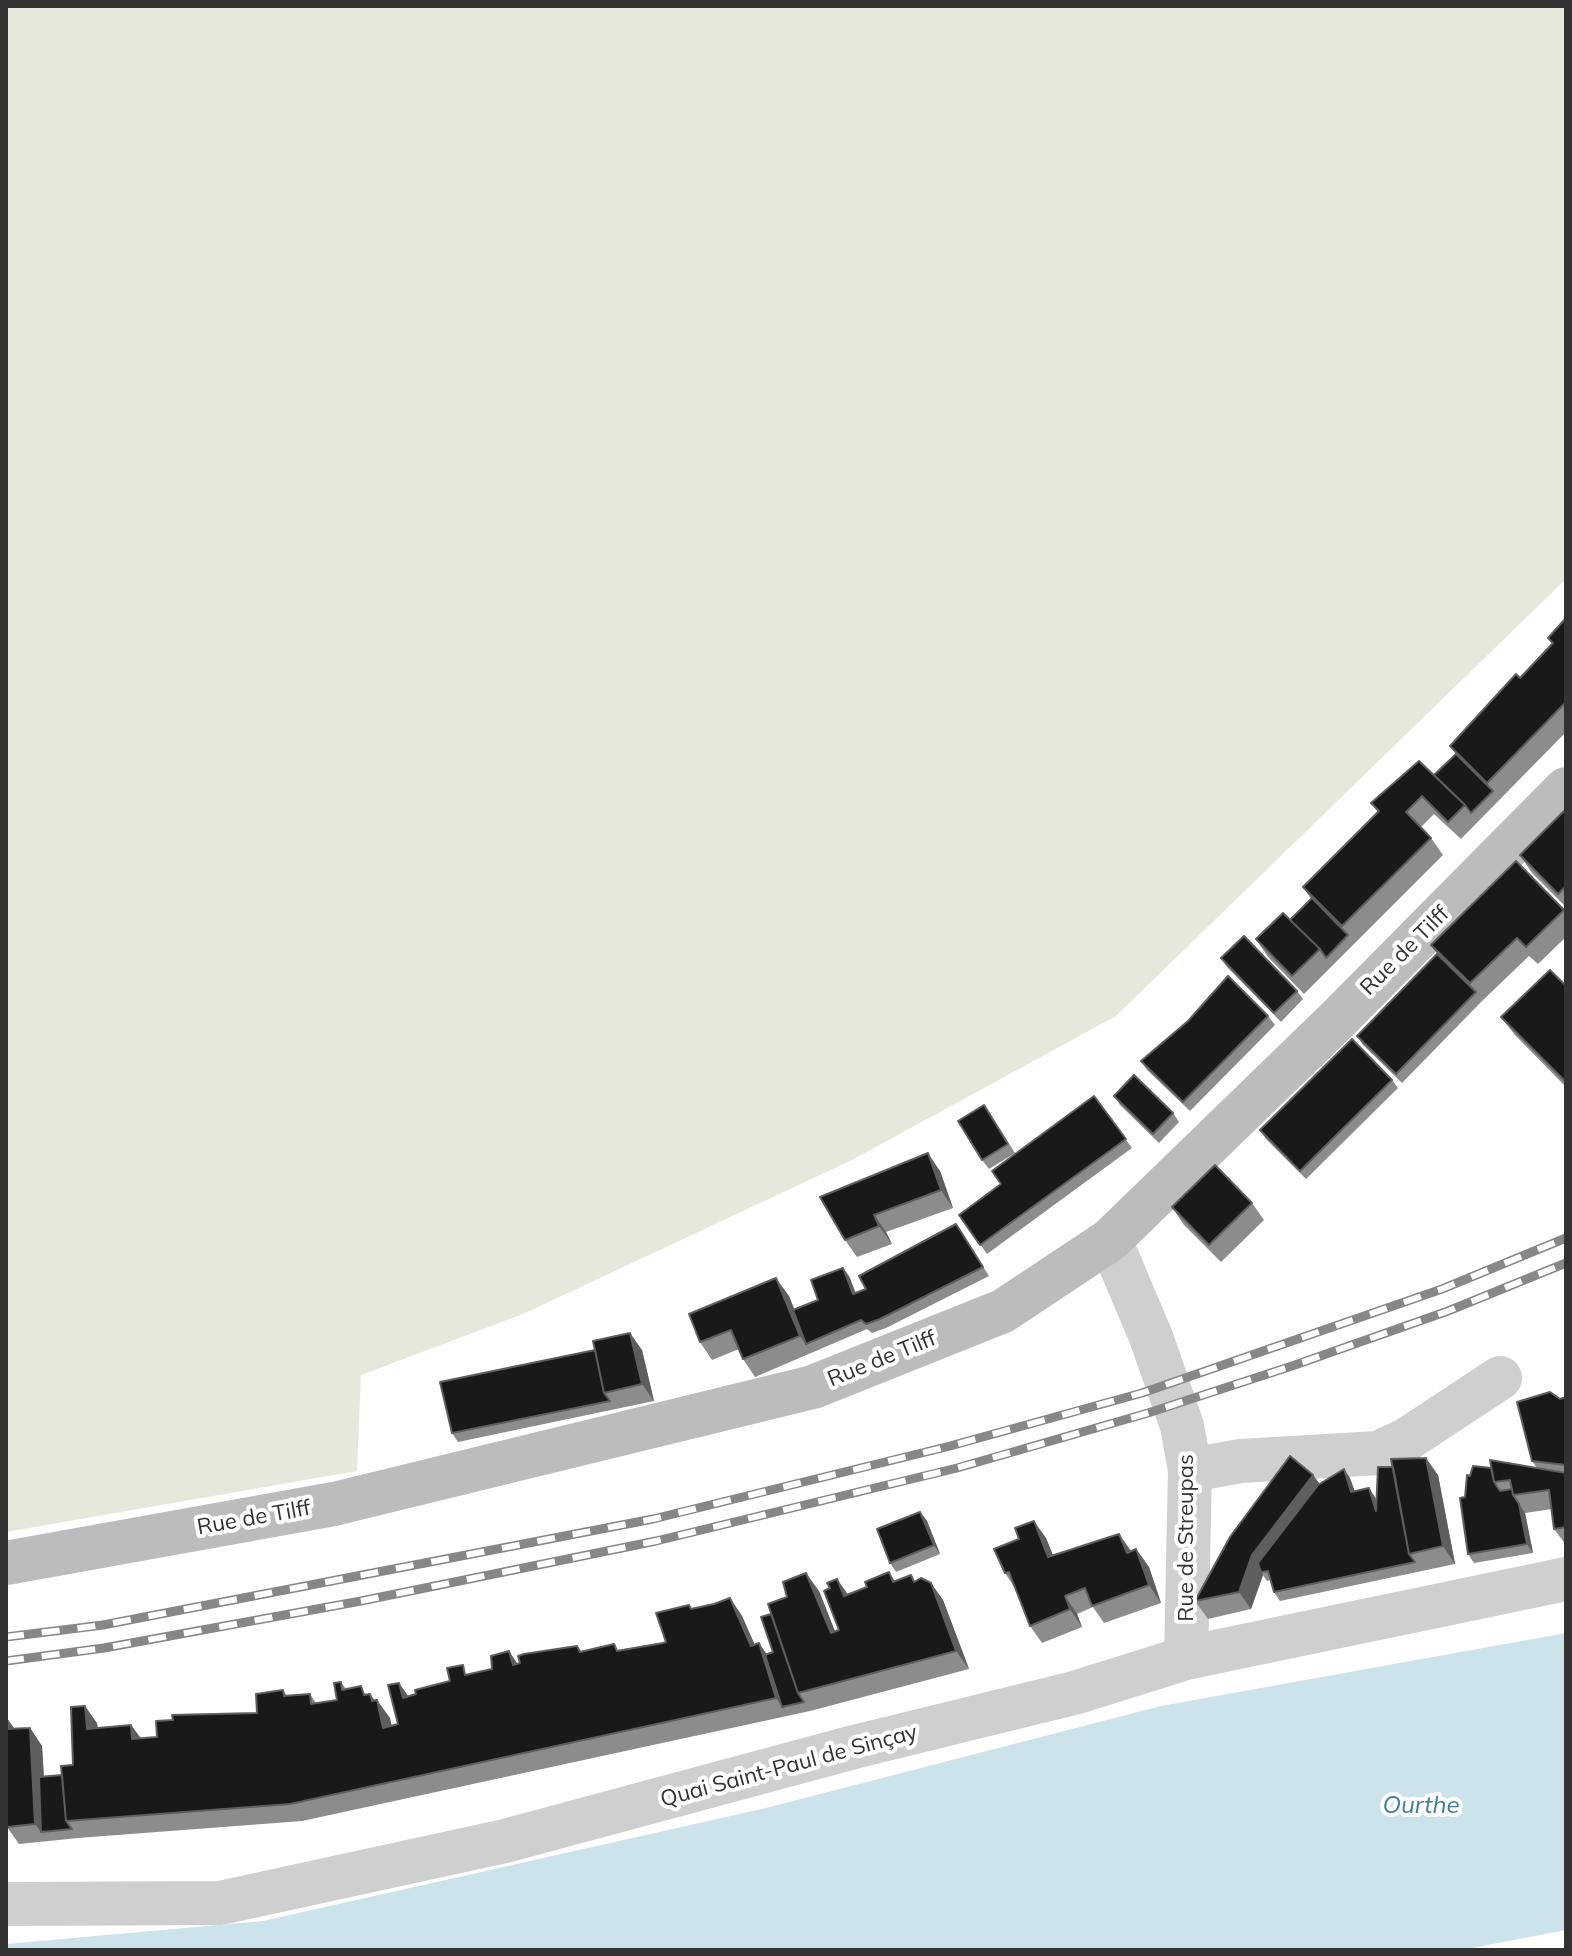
<!DOCTYPE html>
<meta charset="utf-8">
<style>
body{margin:0}
#map{position:relative;width:1572px;height:1956px;overflow:hidden;background:#fff;font-family:Mulish,sans-serif}
canvas{display:block}
.frame{position:absolute;inset:0;border:8px solid #323232;pointer-events:none}
</style>
<div id="map">
<canvas width="1572" height="1956"></canvas>
<div class="frame"></div>
</div>
<script>
const c = document.querySelector('canvas').getContext('2d');
c.lineJoin = 'round';
function fill(path, color) { c.fillStyle = color; c.fill(path, 'evenodd'); }
const shape = rows => new Path2D(rows.map(r => 'M' + r).join(''));
function strokePath(path, color, width, dash) { c.strokeStyle = color; c.lineWidth = width; c.lineCap = dash ? 'butt' : 'round'; c.setLineDash(dash || []); c.stroke(path); }
function drawText(font, color, halo, rows, align = 'center') {
  c.font = font + ' Mulish,sans-serif'; c.lineWidth = 8; c.setLineDash([]); c.textBaseline = 'middle'; c.strokeStyle = halo; c.fillStyle = color; for (const [text, x, y, turn = 0] of rows) {
    c.save(); c.translate(x, y); c.rotate((+turn || 0) * Math.PI / 180); c.textAlign = isNaN(turn) ? turn : align; if (halo) c.strokeText(text, 0, 0); c.fillText(text, 0, 0); c.restore();
  }
}
fill(shape([
 [6,6,1566,6,1566,579,1116,1016,852,1160,523,1314,361,1375,357,1471,6,1532]
]), '#e4e9dc');
fill(shape([
 [1566,1633,1566,1930,1462,1950,6,1950,6,1944,263,1921,766,1808,1161,1706]
]), '#cce3eb');
strokePath(shape([
 [1110,1240,1151,1337,1182,1426,1190,1470,1186,1658],
 [1190,1470,1241,1461,1378,1453,1406,1440,1500,1378],
 [6,1904,220,1903,505,1841,854,1747,1074,1693,1186,1658,1566,1579]
]), '#cfcfcf', 44);
strokePath(shape([
 [6,1563,334,1504,813,1387,1003,1311,1110,1240,1338,1019,1566,789]
]), '#bcbcbc', 44);
const rail = shape([
 [6,1637,103,1625,653,1519,950,1446,1142,1393,1442,1289,1566,1238],
 [6,1661,104,1648,361,1601,656,1541,957,1468,1148,1413,1295,1365,1448,1311,1566,1263]
]);
strokePath(rail, '#878787', 9);
strokePath(rail, '#fff', 6, [18]);
fill(shape([
 [1566,618,1566,732,1461,839,1434,814,1421,827,1431,838,1443,855,1304,994,1268,957,1256,939,1290,920,1311,899,1303,887,1378,812,1371,803,1434,775,1456,754,1450,746,1520,678,1552,644,1548,638],
 [1566,809,1566,907,1532,873,1520,855],
 [1564,910,1566,913,1566,937,1538,964,1529,956,1482,1001,1402,1083,1363,1045,1357,1036,1437,954,1431,945],
 [1221,958,1297,991,1303,999,1281,1022,1227,967],
 [1566,986,1566,1087,1514,1034,1501,1017],
 [1268,1016,1275,1025,1190,1111,1147,1070,1141,1061],
 [1392,1080,1398,1088,1306,1179,1266,1139,1260,1130],
 [1094,1096,1132,1148,987,1254,959,1215,1001,1184],
 [1114,1096,1173,1113,1179,1122,1159,1143,1120,1105],
 [990,1114,1015,1153,989,1169,982,1160],
 [940,1171,953,1208,886,1232,892,1244,857,1257,845,1240,820,1197],
 [1252,1203,1264,1220,1221,1262,1184,1225,1172,1207],
 [956,1224,989,1276,886,1328,872,1333,867,1329,755,1377,743,1359,739,1349,712,1360,700,1342,789,1296,794,1310,818,1300,849,1276,856,1293,866,1289],
 [642,1350,654,1401,458,1442,452,1433],
 [1566,1397,1566,1545,1554,1529,1552,1509,1525,1513,1533,1553,1474,1563,1468,1554,1470,1476,1491,1468,1537,1468,1532,1461,1560,1399],
 [1438,1475,1455,1564,1280,1601,1274,1592,1270,1580,1267,1581,1263,1575,1251,1609,1208,1619,1195,1601,1320,1484,1350,1478,1355,1492,1375,1497,1376,1501],
 [920,1512,927,1521,940,1554,896,1572,890,1563],
 [1046,1538,1053,1556,1131,1552,1136,1549,1149,1567,1161,1603,1104,1623,1093,1607,1077,1614,1082,1627,1042,1643,1030,1626,1015,1588,1005,1573],
 [889,1572,895,1581,916,1581,943,1600,969,1669,810,1711,302,1821,78,1838,19,1844,7,1827,6,1814,6,1717,14,1729,30,1728,42,1746,44,1776,62,1775,73,1765,97,1723,98,1728,131,1725,141,1738,157,1737,173,1720,257,1713,283,1690,287,1696,310,1694,316,1703,337,1700,341,1682,346,1689,367,1694,375,1701,390,1718,391,1726,398,1724,408,1696,450,1681,518,1664,577,1646,581,1651,618,1650,666,1642,692,1609,714,1604,730,1598,742,1616,755,1645,759,1643,767,1655,773,1652,771,1614,819,1591,835,1632,839,1630,848,1595,867,1587]
]), '#8c8c8c');
fill(shape([
 [928,1153,940,1171,953,1208,941,1190],
 [874,1215,886,1232,892,1244,879,1226],
 [843,1268,849,1276,859,1303,853,1294],
 [776,1278,789,1296,808,1343,806,1344,812,1353,800,1336],
 [630,1333,642,1350,654,1401,642,1384],
 [1426,1458,1438,1475,1455,1564,1443,1546],
 [1344,1469,1350,1478,1358,1501,1351,1492],
 [1313,1475,1326,1492,1264,1572,1261,1572,1263,1575,1251,1609,1239,1592,1252,1555],
 [1369,1488,1375,1497,1382,1520,1376,1511],
 [1519,1504,1525,1513,1533,1553,1527,1544],
 [920,1512,927,1521,940,1554,934,1545],
 [1034,1521,1046,1538,1061,1575,1048,1557],
 [1119,1534,1131,1551,1127,1553],
 [1136,1549,1149,1567,1161,1603,1149,1585],
 [806,1573,819,1591,843,1651,831,1633],
 [837,1579,849,1596,844,1596],
 [931,1583,943,1600,969,1669,956,1651],
 [1065,1596,1077,1614,1082,1627,1070,1609],
 [730,1598,742,1616,763,1664,751,1646],
 [759,1643,771,1661,782,1707,788,1715,776,1698],
 [509,1651,521,1669,513,1665],
 [399,1683,411,1700,403,1698],
 [370,1694,378,1705,377,1700,390,1718,396,1746,383,1728],
 [85,1706,97,1723,99,1746,87,1729],
 [6,1717,14,1728,6,1737],
 [131,1725,143,1742,132,1739],
 [30,1728,42,1746,47,1832,41,1832,35,1824]
]), '#5e5e5e');
const building = shape([
 [1566,618,1566,702,1487,783,1450,746,1516,674,1520,678,1553,643,1548,638,1566,618],
 [1456,754,1493,791,1471,813,1465,805,1434,775,1456,754],
 [1419,761,1465,805,1448,822,1422,796,1406,812,1431,838,1342,926,1303,887,1379,811,1371,803,1419,761],
 [1566,809,1566,886,1558,894,1520,855,1566,809],
 [1516,861,1564,910,1526,947,1517,938,1470,983,1431,945,1516,861],
 [1312,898,1348,935,1326,958,1320,949,1290,920,1312,898],
 [1283,913,1320,949,1292,976,1256,939,1283,913],
 [1244,936,1297,991,1274,1013,1221,958,1244,936],
 [1437,954,1476,992,1396,1074,1357,1036,1437,954],
 [1550,970,1566,986,1566,1082,1501,1017,1550,970],
 [1228,976,1268,1016,1183,1102,1141,1061,1188,1021,1228,976],
 [1352,1039,1392,1080,1300,1171,1260,1130,1352,1039],
 [1134,1075,1173,1113,1153,1134,1114,1096,1134,1075],
 [1094,1096,1126,1139,980,1245,959,1215,1001,1184,992,1171,1094,1096],
 [984,1105,1008,1144,982,1160,958,1121,984,1105],
 [928,1153,941,1190,874,1215,879,1226,845,1240,820,1197,928,1153],
 [1215,1165,1252,1203,1209,1245,1172,1207,1215,1165],
 [956,1224,983,1267,880,1319,866,1324,861,1320,806,1344,793,1310,818,1300,811,1280,843,1268,853,1294,866,1289,859,1276,956,1224],
 [776,1278,800,1336,743,1359,731,1330,700,1342,689,1314,776,1278],
 [630,1333,642,1384,604,1393,593,1341,630,1333],
 [595,1350,604,1393,610,1401,452,1433,440,1382,595,1350],
 [1550,1392,1560,1399,1566,1397,1566,1465,1532,1461,1517,1402,1550,1392],
 [1290,1456,1313,1475,1252,1555,1239,1592,1195,1601,1230,1537,1290,1456],
 [1426,1458,1443,1546,1409,1554,1391,1459,1426,1458],
 [1490,1460,1566,1473,1566,1527,1554,1529,1549,1490,1513,1495,1510,1480,1494,1482,1490,1460],
 [1473,1466,1491,1468,1494,1482,1500,1491,1512,1489,1513,1495,1519,1504,1527,1544,1468,1554,1460,1498,1465,1497,1467,1475,1470,1476,1473,1466],
 [1378,1467,1393,1467,1409,1554,1415,1562,1274,1592,1268,1571,1261,1572,1258,1563,1318,1485,1344,1469,1351,1492,1369,1488,1376,1511,1378,1467],
 [920,1512,934,1545,890,1563,877,1529,920,1512],
 [1034,1521,1048,1557,1119,1534,1127,1553,1136,1549,1149,1585,1092,1606,1085,1588,1065,1596,1070,1609,1030,1626,1009,1572,1005,1573,994,1549,1019,1539,1015,1528,1034,1521],
 [889,1572,893,1582,911,1575,914,1582,921,1578,931,1583,956,1651,798,1693,768,1604,787,1597,783,1582,806,1573,831,1633,839,1630,824,1591,830,1588,827,1583,837,1579,844,1596,867,1587,865,1582,889,1572],
 [730,1598,751,1646,759,1643,776,1698,290,1804,66,1821,61,1766,73,1765,71,1707,85,1706,87,1729,131,1725,132,1739,157,1737,156,1721,173,1720,172,1715,257,1713,256,1694,283,1690,284,1696,310,1694,311,1704,337,1700,334,1683,341,1682,342,1690,361,1686,364,1695,370,1694,372,1701,377,1700,383,1728,398,1724,388,1685,399,1683,403,1698,416,1694,415,1690,450,1681,447,1668,463,1665,465,1675,492,1669,491,1656,509,1651,513,1665,520,1663,518,1656,524,1654,577,1646,580,1652,614,1644,617,1651,663,1643,666,1642,656,1613,689,1605,691,1609,714,1604,730,1598],
 [771,1614,798,1693,804,1702,782,1707,765,1655,773,1652,761,1617,771,1614],
 [30,1728,35,1824,7,1827,6,1729,30,1728],
 [62,1775,66,1821,72,1829,41,1832,39,1777,62,1775]
]);
fill(building, '#191919');
strokePath(building, '#5e5e5e', 2);
drawText('22px', '#323232', '#fff', [
 ["Rue de Tilff",1405,951,-45],
 ["Rue de Tilff",882,1359,-22],
 ["Rue de Tilff",254,1518,-10],
 ["Rue de Streupas",1186,1538,-90],
 ["Quai Saint-Paul de Sinçay",789,1766,-15]
]);
drawText('italic 24px', '#407d95', '#fff', [
 ["Ourthe",1421,1806]
]);
</script>
